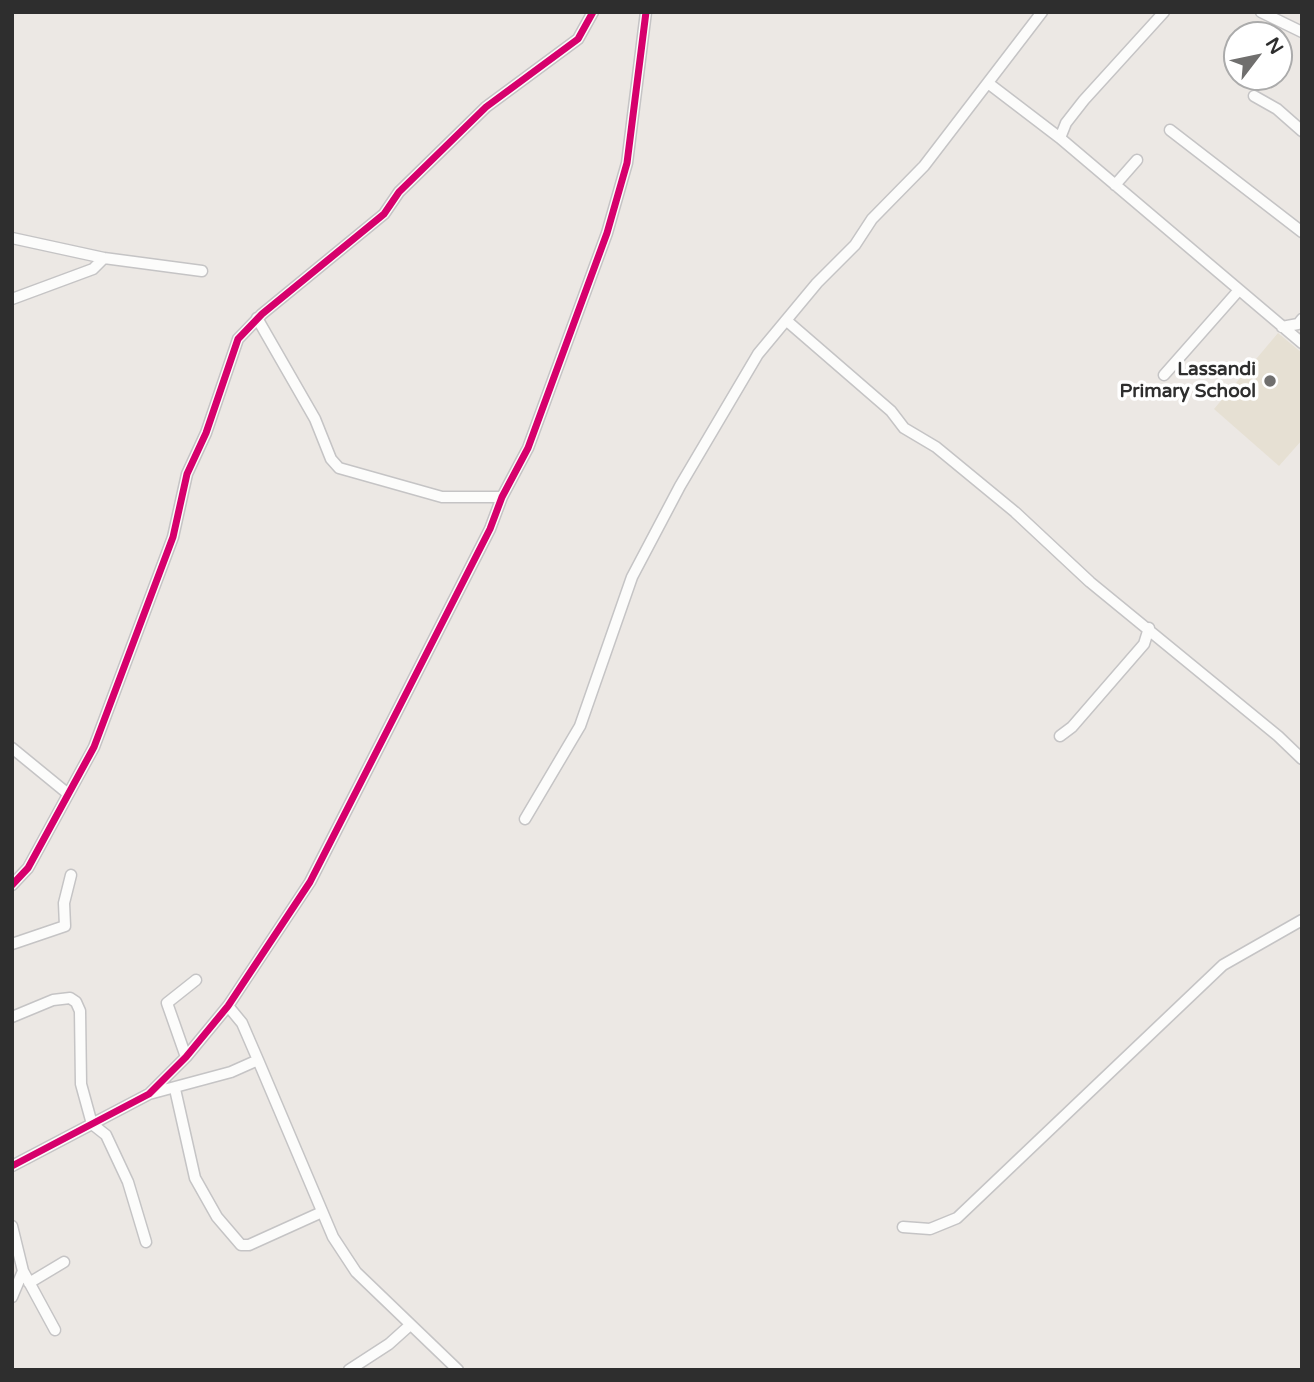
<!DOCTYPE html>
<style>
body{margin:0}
#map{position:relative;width:1314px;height:1382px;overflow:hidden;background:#ece8e4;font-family:"Varela Round",sans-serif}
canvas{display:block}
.frame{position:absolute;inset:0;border:14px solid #2e2e2e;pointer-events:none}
.north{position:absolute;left:1223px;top:21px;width:70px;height:70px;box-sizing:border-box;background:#fff;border:2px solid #ababab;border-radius:50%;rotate:58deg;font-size:19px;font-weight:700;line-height:28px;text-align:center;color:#2e2e2e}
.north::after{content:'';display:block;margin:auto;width:24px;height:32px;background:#706f6e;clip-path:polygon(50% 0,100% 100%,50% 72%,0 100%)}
</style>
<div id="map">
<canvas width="1314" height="1382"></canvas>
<div class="frame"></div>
<div class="north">N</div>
</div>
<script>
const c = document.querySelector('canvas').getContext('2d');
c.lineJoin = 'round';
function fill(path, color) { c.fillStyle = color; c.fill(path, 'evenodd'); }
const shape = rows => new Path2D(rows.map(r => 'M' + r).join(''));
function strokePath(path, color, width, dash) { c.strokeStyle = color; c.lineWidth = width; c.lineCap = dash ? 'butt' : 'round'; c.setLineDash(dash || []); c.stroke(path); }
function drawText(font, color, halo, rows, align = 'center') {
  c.font = font + ' "Varela Round",sans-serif'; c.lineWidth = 7; c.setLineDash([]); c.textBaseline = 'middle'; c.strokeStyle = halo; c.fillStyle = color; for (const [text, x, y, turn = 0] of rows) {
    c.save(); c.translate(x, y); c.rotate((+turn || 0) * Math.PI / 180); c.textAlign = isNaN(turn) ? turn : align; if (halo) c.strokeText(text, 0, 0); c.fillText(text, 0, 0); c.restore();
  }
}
fill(shape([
 [1278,333,1302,353,1302,440,1279,466,1214,409]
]), '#e6e0d3');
const minor = shape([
 [1261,12,1302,32],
 [988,83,1060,138,1302,343],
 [1254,96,1277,109,1302,131],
 [1170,130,1302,232],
 [1060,138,1066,123,1084,100,1164,12],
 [1115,185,1137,160],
 [12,238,104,258,202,271],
 [12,299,93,269,104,258],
 [257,318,315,419,331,459,339,468,442,497,502,497],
 [787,321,891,411,904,428,936,447,1015,512,1090,582,1278,736,1302,759],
 [1282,327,1298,324,1302,319],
 [1164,375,1239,290],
 [1060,736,1072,727,1144,644,1149,628],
 [12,748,67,793],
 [525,819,580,726,632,577,680,486,758,354,817,283,855,245,872,219,924,166,1042,12],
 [12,885,28,868,94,747,173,537,187,474,206,433,238,339,262,314,384,214,399,192,486,107,578,39,593,12],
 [12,944,65,926,64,903,71,875],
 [228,1006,242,1023,258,1060],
 [12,1017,53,1000,70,998,76,1002,80,1011,81,1084,92,1124,106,1135,128,1182,146,1242],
 [186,1057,167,1003,196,980],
 [175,1089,195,1178,217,1217,241,1245,249,1245,322,1212],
 [149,1094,231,1072,258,1060,333,1237,356,1272,458,1370],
 [12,1166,149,1094,186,1057,228,1006,310,882,490,529,502,497,528,448,607,233,627,163,646,12],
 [12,1226,23,1271,55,1330],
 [903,1227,930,1229,957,1218,1223,965,1302,920],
 [29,1283,64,1262],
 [12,1297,23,1271],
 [349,1370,389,1344,409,1326]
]);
strokePath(minor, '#c5c4c5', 13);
strokePath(minor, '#fcfcfb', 10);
strokePath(shape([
 [12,885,28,868,94,747,173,537,187,474,206,433,238,339,262,314,384,214,399,192,486,107,578,39,593,12],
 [12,1166,149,1094,186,1057,228,1006,310,882,490,529,502,497,528,448,607,233,627,163,646,12]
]), '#d6006c', 7);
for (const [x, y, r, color] of [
 [1270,381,7,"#706f6e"]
]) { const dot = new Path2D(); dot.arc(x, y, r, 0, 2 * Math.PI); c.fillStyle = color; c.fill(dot); strokePath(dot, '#fff', 2.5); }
drawText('bold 19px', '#2e2e2e', '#fff', [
 ["Lassandi",1256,370],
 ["Primary School",1256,392]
], 'right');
</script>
